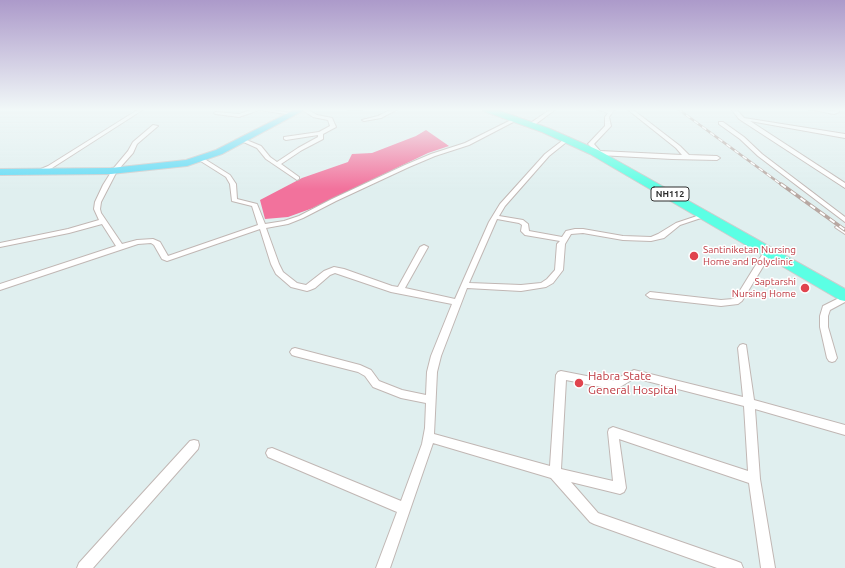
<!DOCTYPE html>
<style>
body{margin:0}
canvas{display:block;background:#e0efef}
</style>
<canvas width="845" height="568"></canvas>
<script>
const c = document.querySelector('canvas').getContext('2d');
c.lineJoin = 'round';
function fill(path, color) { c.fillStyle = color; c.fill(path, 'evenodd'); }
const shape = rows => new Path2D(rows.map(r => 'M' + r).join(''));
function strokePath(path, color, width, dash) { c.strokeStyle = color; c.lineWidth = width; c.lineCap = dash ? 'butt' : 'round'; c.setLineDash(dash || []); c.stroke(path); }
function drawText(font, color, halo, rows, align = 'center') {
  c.font = font + ' Ubuntu,sans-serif'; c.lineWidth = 3; c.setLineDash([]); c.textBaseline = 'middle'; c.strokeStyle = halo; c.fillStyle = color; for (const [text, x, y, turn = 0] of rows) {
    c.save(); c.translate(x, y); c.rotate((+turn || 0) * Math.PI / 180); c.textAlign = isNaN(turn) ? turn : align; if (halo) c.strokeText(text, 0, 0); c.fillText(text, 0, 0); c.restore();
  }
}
fill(shape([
 [426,130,449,146,428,153,313,208,288,217,265,219,260,200,302,178,348,162,352,154,372,153,416,136]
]), '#f2729c');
const street = shape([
 [139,109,144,109,52,168,37,174,34,172,48,166,139,109],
 [254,109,269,109,295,114,293,115,259,110,239,117,216,114,214,113,216,112,239,114,254,109],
 [301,109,307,109,317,115,332,118,336,127,323,134,323,139,302,150,281,164,299,177,299,179,297,180,266,159,257,148,239,140,244,139,261,146,270,157,277,162,298,148,318,137,318,135,286,140,284,139,284,137,319,132,330,126,328,120,313,117,301,109],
 [347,109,363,109,361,110,349,110,347,109],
 [392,109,398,109,381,118,364,121,362,120,378,116,392,109],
 [551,109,556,109,533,126,529,126,529,124,551,109],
 [596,109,609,110,611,109,615,109,609,117,611,126,594,144,600,151,682,155,676,148,627,109,632,109,680,146,689,155,717,156,720,158,717,160,672,159,599,155,592,153,591,152,594,150,588,144,605,126,605,117,608,113,596,109],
 [731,109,736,109,744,118,845,134,845,138,750,121,845,183,845,188,739,119,731,109],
 [808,109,819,109,834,111,835,109,839,109,839,112,834,114,808,109],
 [515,118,519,119,469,145,435,156,409,167,336,201,303,218,288,224,266,228,279,264,283,272,297,283,306,285,324,271,334,267,344,269,392,286,398,287,420,247,424,245,428,247,405,288,455,299,489,222,500,204,545,154,567,137,570,139,569,140,549,156,505,206,499,216,523,220,528,224,529,231,562,237,566,231,575,229,583,229,623,236,651,237,658,234,676,223,703,214,707,214,707,216,680,225,664,238,651,241,623,240,583,233,571,234,565,244,563,270,553,283,546,287,521,291,467,288,441,356,437,372,434,434,550,466,556,375,558,372,561,371,612,381,634,370,743,397,738,348,740,345,743,344,746,345,754,400,845,425,845,435,755,409,760,479,775,568,761,568,749,483,619,439,626,488,624,492,620,494,571,482,598,513,736,561,741,563,743,568,717,568,594,524,590,522,551,478,433,443,390,568,376,568,397,512,268,457,266,453,268,449,272,448,401,501,422,444,425,428,426,403,401,398,373,387,365,376,358,372,295,356,292,355,290,352,292,349,295,348,360,365,371,370,379,381,402,390,426,395,427,372,431,356,452,304,391,292,335,273,330,275,315,288,310,290,307,291,291,287,276,274,271,264,260,229,167,261,162,259,154,245,151,243,138,244,0,290,0,284,116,246,102,224,69,233,0,247,0,243,68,229,99,220,94,209,95,202,103,185,113,169,128,151,133,142,153,125,158,126,137,144,133,153,117,171,101,202,100,209,101,213,122,244,137,240,153,239,160,242,168,256,258,225,252,206,232,201,230,184,226,177,199,160,199,158,203,158,230,175,236,184,237,199,257,204,265,224,284,221,299,216,332,199,405,165,431,154,465,143,515,118],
 [497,219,519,223,522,225,521,231,525,235,560,241,557,244,555,270,547,279,541,283,521,285,469,283,497,219],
 [635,378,744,406,748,471,613,427,609,429,608,432,613,481,561,469,566,380,612,389,620,387,635,378],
 [719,122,723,122,744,137,762,154,845,217,845,222,758,156,740,139,719,124,719,122],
 [838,225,845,229,845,234,836,228,835,227,838,225],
 [765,250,771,250,772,252,742,301,738,304,721,306,650,298,646,295,650,292,721,300,733,299,736,297,765,250],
 [845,295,845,302,830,310,828,316,828,327,837,358,835,361,832,362,829,361,827,358,820,327,820,316,823,306,845,295],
 [194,440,198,441,199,445,198,449,93,568,77,568,79,563,117,521,190,441,194,440]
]);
const primary = shape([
 [296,109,306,109,222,154,187,166,111,174,0,175,0,169,111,168,186,160,216,150,296,109]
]);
const highway = shape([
 [482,109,495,109,548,128,598,150,845,289,845,301,840,300,590,154,542,132,483,111,482,109]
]);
strokePath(street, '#c1b7b4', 2);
strokePath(primary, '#cdcdcd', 2);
strokePath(highway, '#cdcdcd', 2);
fill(street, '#fff');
fill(primary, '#60dbf5');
fill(highway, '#5bffe4');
const railFar1 = shape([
 [678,109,782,185]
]);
const rail = shape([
 [781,184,845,230]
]);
strokePath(railFar1, '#b8a8a2', 2.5);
strokePath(rail, '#b8a8a2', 3.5);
strokePath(railFar1, '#fff', 1.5, [5]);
strokePath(rail, '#fff', 2, [6]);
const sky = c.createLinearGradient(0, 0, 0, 189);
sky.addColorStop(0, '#ac9aca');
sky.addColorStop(0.58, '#f1f8f8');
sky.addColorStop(1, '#f1f8f800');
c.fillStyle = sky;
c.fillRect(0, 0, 845, 189);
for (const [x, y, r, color] of [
 [694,256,5,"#e0444e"],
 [805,288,5,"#e0444e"],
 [579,383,5,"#e0444e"]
]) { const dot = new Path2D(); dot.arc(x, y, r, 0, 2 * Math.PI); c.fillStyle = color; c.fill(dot); strokePath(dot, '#fff', 1.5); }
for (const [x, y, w] of [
 [670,194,38]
]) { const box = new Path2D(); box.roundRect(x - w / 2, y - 7, w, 14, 3); c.fillStyle = '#fff'; c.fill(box); strokePath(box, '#2e2e2e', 1); }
drawText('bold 9px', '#2e2e2e', null, [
 ["NH112",670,194]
]);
drawText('10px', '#be3a42', '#fff', [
 ["Santiniketan Nursing",703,250],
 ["Home and Polyclinic",703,262],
 ["Saptarshi",796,282,"right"],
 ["Nursing Home",796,294,"right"]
], 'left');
drawText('12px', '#be3a42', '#fff', [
 ["Habra State",588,376],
 ["General Hospital",588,390]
], 'left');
</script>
